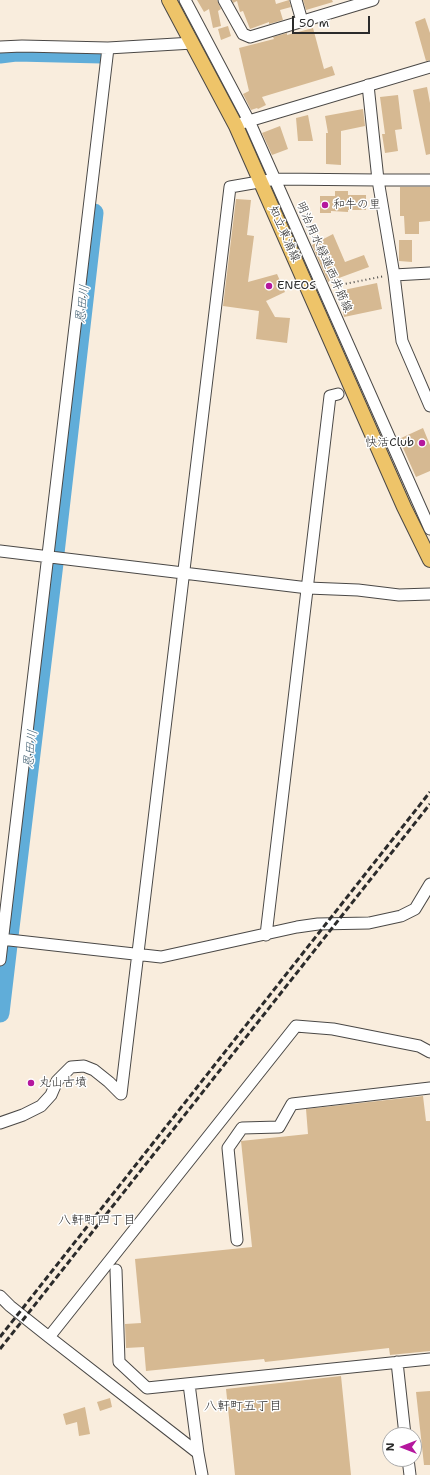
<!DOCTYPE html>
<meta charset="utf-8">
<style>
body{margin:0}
#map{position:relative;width:430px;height:1475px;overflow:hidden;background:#f9eddd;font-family:"Shantell Sans",sans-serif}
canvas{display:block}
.north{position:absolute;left:382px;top:1427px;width:40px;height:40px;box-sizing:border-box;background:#fff;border:1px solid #aaa;border-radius:50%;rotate:270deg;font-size:11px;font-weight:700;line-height:16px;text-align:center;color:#2b2b2b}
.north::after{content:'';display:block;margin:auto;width:14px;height:18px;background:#b5179e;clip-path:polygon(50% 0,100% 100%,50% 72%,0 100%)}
.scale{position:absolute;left:292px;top:16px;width:78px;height:18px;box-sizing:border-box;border:2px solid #2b2b2b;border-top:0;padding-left:5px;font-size:12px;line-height:14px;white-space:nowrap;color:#2b2b2b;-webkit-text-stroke:3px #fff;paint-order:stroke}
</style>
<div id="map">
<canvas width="430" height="1475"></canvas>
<div class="north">N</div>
<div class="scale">50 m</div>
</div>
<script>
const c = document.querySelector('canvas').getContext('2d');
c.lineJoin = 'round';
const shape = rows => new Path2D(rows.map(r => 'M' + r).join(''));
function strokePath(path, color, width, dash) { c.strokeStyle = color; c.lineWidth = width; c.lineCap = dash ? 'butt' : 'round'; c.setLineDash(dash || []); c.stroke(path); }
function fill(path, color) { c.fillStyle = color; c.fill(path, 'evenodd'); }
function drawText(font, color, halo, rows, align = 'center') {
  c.font = font + ' "Shantell Sans","Klee One",sans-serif'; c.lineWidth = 3; c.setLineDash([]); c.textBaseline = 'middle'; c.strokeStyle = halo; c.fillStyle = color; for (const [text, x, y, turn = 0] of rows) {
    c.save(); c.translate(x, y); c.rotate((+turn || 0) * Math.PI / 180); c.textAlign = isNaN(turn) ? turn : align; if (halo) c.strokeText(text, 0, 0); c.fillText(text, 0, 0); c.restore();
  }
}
strokePath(shape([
 [0,54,16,52,102,54],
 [55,553,94,213],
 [9,936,54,563],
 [0,1013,8,945]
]), '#60add9', 19);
fill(shape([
 [197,0,217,0,221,9,218,11,221,26,213,28,209,9,204,12],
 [232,0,275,0,276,4,289,0,291,7,280,10,283,20,269,24,269,22,250,29,243,11,240,12,237,1,233,3],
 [303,0,332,0,333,2,306,10],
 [425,18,430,33,430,60,426,61,415,22],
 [228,26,231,36,221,40,218,29],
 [313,28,324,69,332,66,335,75,262,97,266,105,258,109,257,108,251,110,243,94,249,91,239,48,274,39,273,37,287,33,287,35],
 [427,87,430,103,430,154,426,155,413,90],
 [398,95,402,129,395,130,398,151,385,153,382,134,385,134,380,97],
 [363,109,365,126,341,131,341,165,326,164,326,133,328,133,325,116],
 [308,115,313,141,298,141,296,118],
 [280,126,288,149,272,155,262,133],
 [400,187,430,187,430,221,419,222,419,234,405,234,404,216,400,216],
 [335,191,348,191,348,195,366,195,366,210,348,210,348,212,331,211,331,213,320,213,320,196,335,196],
 [236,199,251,200,247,235,254,236,248,282,277,274,285,292,266,301,275,317,290,318,287,343,256,339,259,311,223,306],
 [333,234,345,262,364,255,369,267,328,282,312,245],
 [399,240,412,240,412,262,399,261],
 [377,283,382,309,344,317,339,291],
 [423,428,430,445,430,471,416,477,399,439],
 [423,1096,426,1121,430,1121,430,1351,390,1355,389,1348,265,1362,264,1359,146,1371,144,1347,126,1348,125,1324,141,1323,135,1259,252,1247,241,1141,308,1134,306,1109],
 [341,1376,351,1475,235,1475,226,1389],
 [430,1391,430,1465,424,1465,416,1392],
 [110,1398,112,1407,100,1411,97,1402],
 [85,1407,90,1434,79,1436,77,1422,66,1425,63,1414]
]), '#d6b992');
const minor = shape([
 [185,0,249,121,430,529],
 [224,0,243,34,250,37,373,0],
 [296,0,302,21],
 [0,47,22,46,108,48,193,43],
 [368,85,378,180,430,180],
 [242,123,430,67],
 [394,275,430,273],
 [0,551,308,588,358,590,399,595,430,594],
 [266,935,330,396,338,394],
 [0,939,161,957,297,927,318,924,369,923,401,916,415,909,430,884],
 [0,960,108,48],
 [0,1123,23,1115,41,1106,51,1095,57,1081,71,1067,84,1066,94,1070,109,1082,121,1094,230,187,276,179,378,180,394,275,402,341,430,406],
 [237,1240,228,1148,242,1128,279,1127,292,1104,430,1088],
 [116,1270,119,1362,147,1388,430,1359],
 [0,1296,10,1306,49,1337,198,1453,202,1475],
 [49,1337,296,1026,333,1029,419,1046,430,1052],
 [397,1362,405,1435],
 [189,1384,198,1453],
 [408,1459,410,1475]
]);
const major = shape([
 [169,0,236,126,404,507,430,560]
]);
strokePath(minor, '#4a4846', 13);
strokePath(major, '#4a4846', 16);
strokePath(shape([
 [334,286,385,276]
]), '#4a4846', 2, [1, 3]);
strokePath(minor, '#fff', 11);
strokePath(major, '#eec469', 14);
strokePath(shape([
 [0,1337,430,792],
 [0,1349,430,804]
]), '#2b2b2b', 3, [6, 3]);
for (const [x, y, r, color] of [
 [325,205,4,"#b5179e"],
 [269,286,4,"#b5179e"],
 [422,443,4,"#b5179e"],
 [31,1083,4,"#b5179e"]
]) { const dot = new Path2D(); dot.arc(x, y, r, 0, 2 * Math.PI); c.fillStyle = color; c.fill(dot); strokePath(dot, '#fff', 1.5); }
drawText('12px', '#2b2b2b', '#fff', [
 ["和牛の里",333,205],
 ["ENEOS",277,286],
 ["快活Club",414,443,"right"],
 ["丸山古墳",39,1083]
], 'left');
drawText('12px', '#2b2b2b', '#fff', [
 ["知立東浦線",284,234,66],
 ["明治用水緑道西井筋線",324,257,66]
]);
drawText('italic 13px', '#405f71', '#fff', [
 ["恩田川",83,304,-83],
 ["恩田川",31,749,-83]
]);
drawText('13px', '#2b2b2b', '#fff', [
 ["八軒町四丁目",97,1221],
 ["八軒町五丁目",243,1407]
]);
</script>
